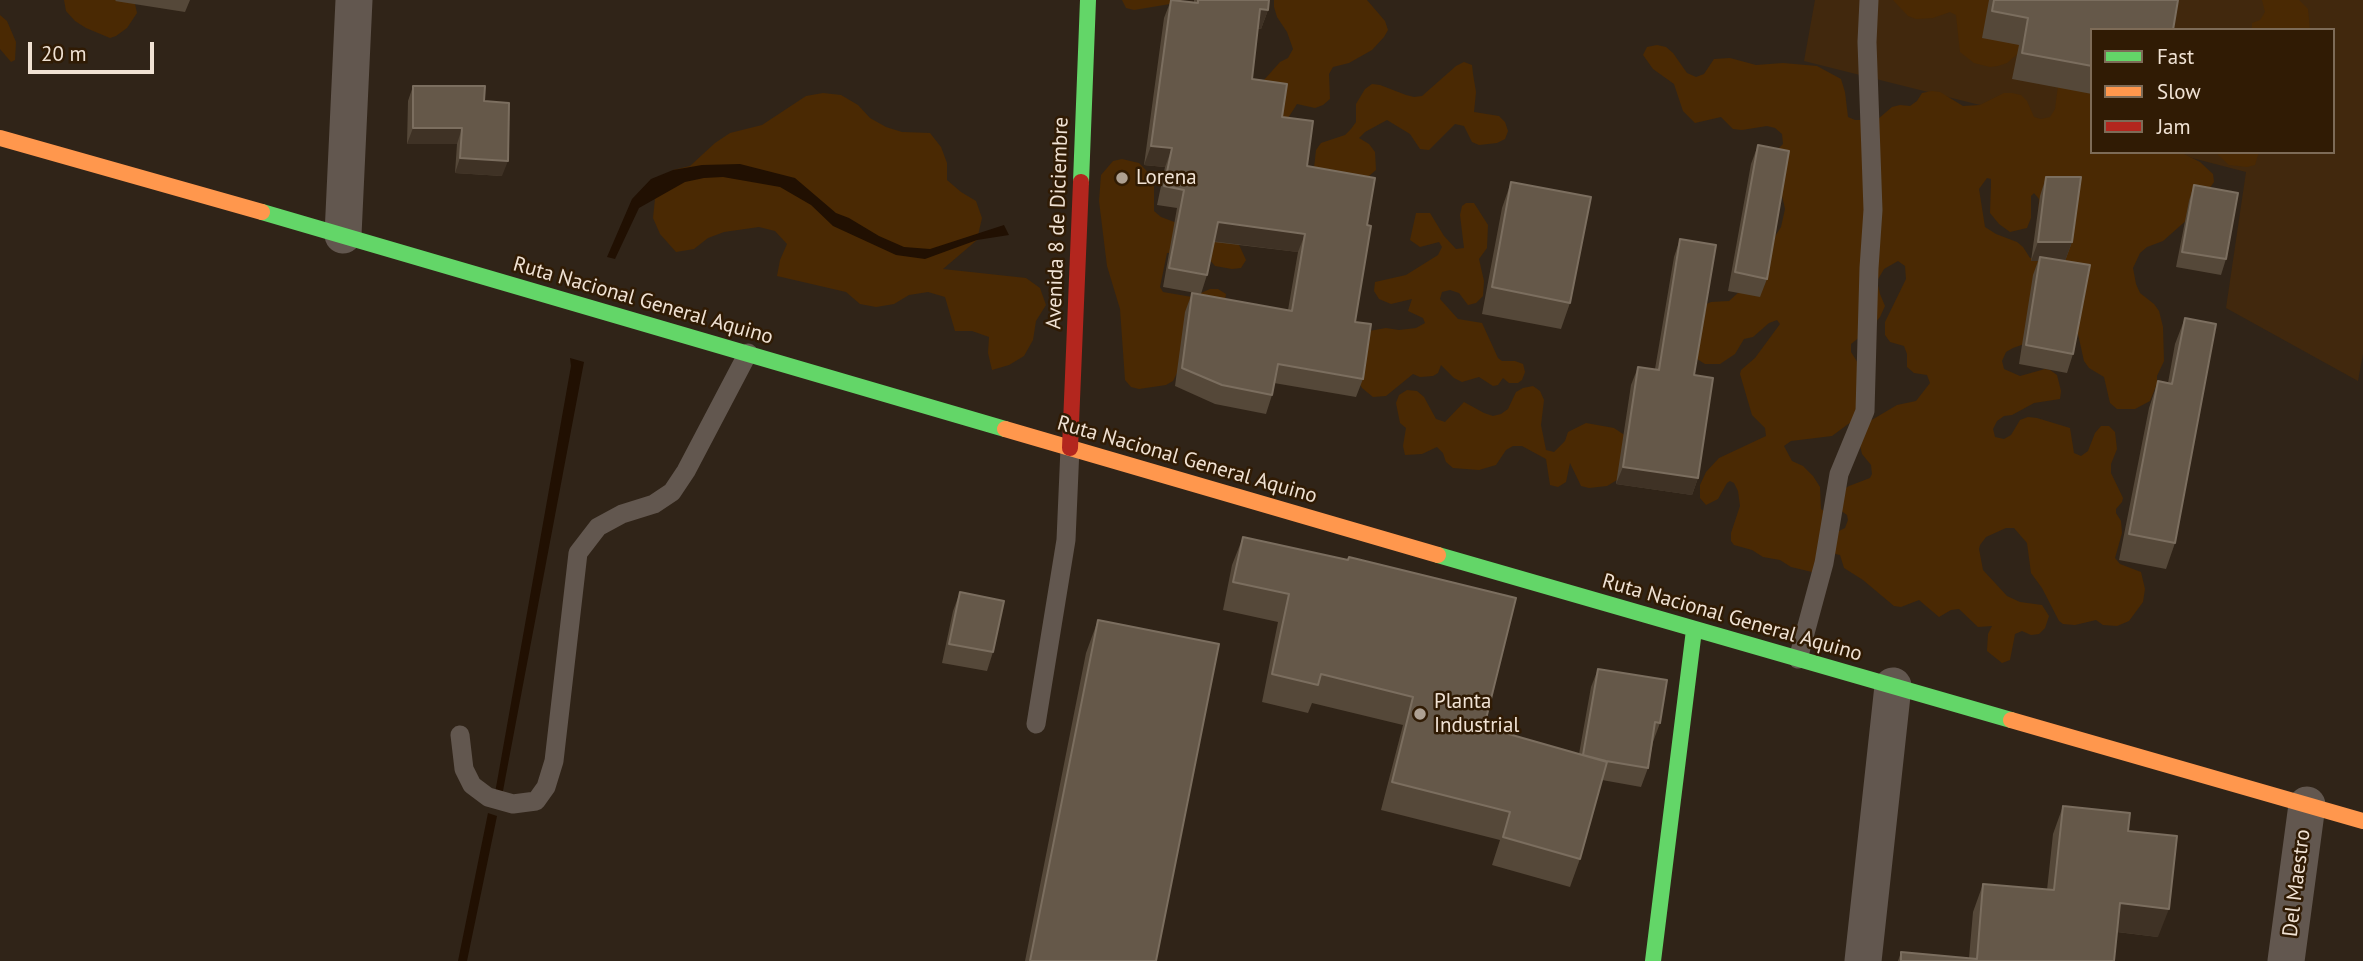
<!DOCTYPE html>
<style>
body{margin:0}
#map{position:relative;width:2363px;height:961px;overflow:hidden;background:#302418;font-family:"PT Sans",sans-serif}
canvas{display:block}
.legend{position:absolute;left:2090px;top:28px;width:245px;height:126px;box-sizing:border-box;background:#301b04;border:2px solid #7d6b57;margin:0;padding:9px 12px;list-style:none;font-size:21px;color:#f0e2d4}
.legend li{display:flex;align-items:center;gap:14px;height:35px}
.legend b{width:35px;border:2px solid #7d6b57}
.scale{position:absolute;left:28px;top:42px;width:126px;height:32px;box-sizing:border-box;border:4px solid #f0e2d4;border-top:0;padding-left:9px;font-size:21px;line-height:24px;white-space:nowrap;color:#f0e2d4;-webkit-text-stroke:5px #301b04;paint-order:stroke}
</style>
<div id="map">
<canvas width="2363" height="961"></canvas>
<ul class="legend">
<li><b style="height:9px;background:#63d668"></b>Fast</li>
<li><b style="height:9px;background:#ff974d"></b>Slow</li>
<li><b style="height:9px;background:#b3261e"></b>Jam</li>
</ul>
<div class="scale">20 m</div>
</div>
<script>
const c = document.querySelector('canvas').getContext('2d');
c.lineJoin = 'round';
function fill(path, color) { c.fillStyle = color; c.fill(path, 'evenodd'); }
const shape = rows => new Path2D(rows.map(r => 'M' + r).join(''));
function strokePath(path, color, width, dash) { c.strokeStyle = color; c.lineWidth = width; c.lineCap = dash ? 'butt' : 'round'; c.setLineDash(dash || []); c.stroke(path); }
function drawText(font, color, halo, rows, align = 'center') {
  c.font = font + ' "PT Sans",sans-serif'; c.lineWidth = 5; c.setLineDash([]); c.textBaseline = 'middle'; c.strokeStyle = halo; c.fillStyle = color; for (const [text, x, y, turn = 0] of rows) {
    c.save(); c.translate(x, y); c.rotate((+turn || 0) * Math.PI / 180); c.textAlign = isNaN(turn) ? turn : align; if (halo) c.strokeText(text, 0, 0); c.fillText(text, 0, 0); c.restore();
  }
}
fill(shape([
 [1815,0,2363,0,2363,354,2358,381,2226,308,2246,172,2169,152,2333,152,2333,30,2092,30,2092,133,1804,61]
]), '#41280d');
fill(shape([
 [64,0,132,0,135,4,137,13,127,28,116,36,110,38,86,28,75,21,66,11],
 [1122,0,1183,0,1176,3,1134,10,1126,8],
 [1274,0,1367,0,1385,21,1388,30,1384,37,1372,50,1349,63,1333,67,1329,74,1330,99,1323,105,1315,108,1297,104,1283,126,1255,95,1264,80,1280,62,1288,58,1293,49,1287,32,1277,17,1274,7],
 [1893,0,2019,0,2021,51,2007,63,1998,66,1990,67,1974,63,1960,52,1956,15,1950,12,1933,18,1916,19,1908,16],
 [2262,0,2299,0,2308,9,2310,30,2252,30,2252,23,2260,20,2265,12],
 [0,15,7,21,16,42,15,60,11,62,0,49],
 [1657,45,1666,47,1673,53,1687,73,1696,77,1704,74,1714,59,1730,58,1756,65,1783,63,1817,66,1841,79,1845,92,1848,117,1855,120,1864,120,1878,119,1892,107,1900,105,1910,106,1917,101,1922,93,1932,91,1940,92,1963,106,1980,105,2004,93,2012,93,2021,95,2027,101,2034,117,2041,119,2050,117,2055,109,2058,86,2092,51,2092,152,2180,152,2200,162,2213,174,2214,182,2189,218,2163,241,2147,247,2140,253,2133,268,2136,284,2140,293,2154,304,2159,311,2163,327,2164,361,2157,376,2157,384,2150,401,2135,409,2117,409,2110,403,2104,377,2089,368,2084,361,2078,334,2072,327,2013,348,2006,352,2002,361,2004,369,2020,376,2045,369,2050,370,2057,375,2061,391,2060,399,2034,403,2012,415,2004,416,1997,421,1993,429,1995,437,2004,439,2011,435,2020,420,2028,417,2037,418,2070,428,2074,453,2081,456,2088,451,2095,433,2101,426,2109,426,2115,432,2117,449,2111,464,2111,473,2123,498,2122,502,2116,509,2116,513,2121,521,2122,533,2115,558,2120,564,2141,572,2145,589,2143,602,2129,621,2117,626,2103,625,2096,620,2075,625,2063,624,2059,621,2042,588,2031,573,2027,543,2014,528,2006,528,1986,537,1980,545,1979,549,1983,570,2007,596,2020,602,2042,605,2049,616,2045,628,2039,634,2031,635,2022,631,2015,634,2010,660,2002,663,1987,651,1988,634,1992,626,1978,627,1959,609,1951,610,1939,617,1919,600,1901,607,1894,606,1863,580,1844,568,1840,555,1831,553,1837,532,1845,528,1848,520,1847,515,1840,510,1838,493,1849,486,1870,478,1872,474,1871,465,1862,454,1859,441,1870,421,1897,405,1916,401,1930,383,1927,375,1914,373,1907,367,1907,354,1904,346,1890,342,1885,335,1885,322,1906,279,1905,266,1898,261,1884,269,1877,281,1880,294,1885,306,1880,317,1871,328,1851,344,1851,352,1861,368,1855,419,1832,436,1791,441,1784,446,1792,461,1803,466,1813,476,1820,487,1821,509,1828,514,1812,572,1791,567,1780,560,1763,557,1752,550,1734,545,1731,541,1731,533,1740,506,1738,491,1734,483,1730,481,1727,483,1718,499,1706,505,1700,498,1700,485,1706,472,1719,458,1766,436,1765,428,1752,415,1740,374,1741,370,1755,358,1780,324,1777,320,1769,323,1753,337,1744,339,1735,354,1720,364,1705,364,1697,359,1692,352,1702,306,1711,302,1729,301,1739,292,1781,227,1785,209,1779,182,1777,150,1783,144,1782,134,1775,128,1767,126,1742,130,1733,129,1721,117,1695,123,1683,111,1674,84,1653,69,1643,55,1647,47],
 [1987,178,1991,179,1991,184,1990,213,1999,224,2010,232,2027,228,2031,218,2031,196,2034,193,2039,199,2035,259,2030,258,2023,247,2017,242,1996,234,1985,227,1979,189],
 [1464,62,1472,65,1473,74,1476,92,1474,112,1499,116,1505,122,1508,131,1505,139,1497,143,1479,145,1472,142,1464,126,1455,124,1429,150,1420,149,1410,134,1387,120,1365,132,1359,138,1369,144,1375,152,1376,170,1369,176,1352,186,1314,168,1316,150,1321,143,1345,135,1351,129,1356,122,1356,104,1365,89,1372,84,1380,85,1406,95,1414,97,1422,96,1456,66],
 [823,93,841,95,858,105,870,118,886,127,902,132,930,133,941,147,947,163,947,180,961,192,976,201,982,218,977,240,943,269,1026,278,1040,288,1046,305,1036,321,1033,340,1024,356,1009,365,992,370,988,353,989,337,972,331,955,331,945,297,928,292,909,295,894,304,876,307,860,304,846,292,777,276,780,260,787,244,775,231,759,227,724,232,708,238,694,249,676,252,660,234,653,218,655,199,662,184,673,170,690,166,715,143,730,133,762,125,806,96],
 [2215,152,2259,152,2255,165,2247,167,2229,165],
 [1122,159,1139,163,1146,170,1154,186,1154,211,1161,217,1177,223,1235,236,1246,260,1241,268,1232,269,1215,266,1209,259,1179,252,1167,253,1160,287,1163,292,1192,297,1210,289,1218,289,1226,294,1225,301,1181,365,1173,381,1166,385,1139,389,1131,387,1125,380,1120,309,1107,266,1099,201,1101,175,1113,161],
 [1466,203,1474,203,1488,225,1487,248,1479,259,1484,281,1483,296,1476,303,1468,305,1459,293,1450,290,1442,292,1440,299,1458,319,1482,323,1498,358,1502,361,1515,361,1523,364,1525,372,1522,380,1518,383,1509,383,1503,378,1498,385,1493,386,1479,377,1462,382,1454,378,1441,365,1438,373,1433,376,1420,377,1413,374,1386,396,1373,397,1362,388,1358,381,1369,331,1386,328,1399,330,1416,328,1425,323,1423,318,1408,311,1412,299,1391,304,1379,299,1374,291,1375,282,1406,275,1438,255,1442,247,1439,242,1420,247,1410,240,1416,213,1430,213,1444,236,1456,249,1464,248,1460,215,1462,206],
 [1533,386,1540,391,1544,400,1541,425,1546,450,1554,452,1565,441,1568,432,1586,423,1614,428,1629,438,1622,477,1607,486,1589,488,1581,486,1570,463,1566,482,1558,487,1550,485,1546,459,1522,446,1513,446,1506,450,1496,465,1479,470,1453,468,1446,462,1443,453,1437,447,1422,454,1405,455,1403,446,1406,428,1400,423,1396,403,1399,395,1407,390,1417,391,1424,397,1436,419,1445,422,1464,402,1484,413,1493,416,1501,414,1508,409,1516,392,1523,388]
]), '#4a2903');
fill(shape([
 [740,164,795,178,836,213,849,218,879,236,904,247,930,249,1004,225,1009,235,977,240,925,259,896,255,833,226,811,205,780,187,723,177,704,178,685,182,639,208,615,259,607,257,632,199,651,179,673,170,702,165],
 [570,358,584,362,502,796,495,793,571,366],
 [488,813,497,816,467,961,458,961]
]), '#211002');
strokePath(shape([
 [1798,659,1824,563,1839,474,1865,411,1869,268,1873,210,1867,42,1869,0],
 [1036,724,1066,540,1070,448],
 [460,735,464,769,472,785,488,797,513,804,536,801,546,787,554,761,578,553,598,527,622,514,654,504,672,492,686,471,748,353]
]), '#62574f', 19);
strokePath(shape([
 [343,235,354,0],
 [1863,961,1893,686],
 [2286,961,2307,805]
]), '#62574f', 37);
strokePath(shape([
 [1081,182,1088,0],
 [262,212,1005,429],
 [1438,555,2011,720],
 [1653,961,1694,630]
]), '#63d668', 16);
strokePath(shape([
 [0,138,262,212],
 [1005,429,1438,555],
 [2011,720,2363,821]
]), '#ff974d', 16);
strokePath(shape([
 [1070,448,1081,182]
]), '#b3261e', 16);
fill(shape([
 [116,0,190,0,185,12,115,1],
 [1171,0,1194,2,1194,0,1269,0,1268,10,1261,29,1258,29,1252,79,1282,117,1307,166,1367,225,1355,322,1363,379,1356,397,1274,383,1272,395,1266,414,1215,404,1175,386,1185,312,1192,293,1288,310,1298,252,1214,242,1207,275,1201,294,1163,287,1177,208,1157,205,1165,167,1144,165,1164,18],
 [1989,0,2178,0,2092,30,2092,94,2012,79,2019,45,1982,38],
 [413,86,484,101,502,176,455,173,457,144,407,144,408,101],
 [1758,145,1767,279,1760,297,1728,291,1751,164],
 [2046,177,2072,242,2065,261,2073,354,2067,373,2019,364,2033,275,2038,261,2031,261,2040,196],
 [1511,182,1570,303,1561,329,1482,314,1502,208],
 [2194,185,2226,259,2221,275,2176,267,2189,201],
 [1680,239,1694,375,1698,478,1692,495,1616,484,1631,385,1638,367,1655,369,1674,257],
 [2185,318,2175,543,2166,569,2119,560,2149,408,2158,381,2168,383,2175,344],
 [1243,537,1484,727,1579,754,1591,687,1598,669,1660,723,1653,742,1648,768,1641,787,1602,780,1580,859,1570,887,1492,865,1500,840,1381,810,1403,725,1312,703,1308,713,1262,702,1278,622,1223,610,1232,565],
 [960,592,993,652,987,671,942,663,953,611],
 [1098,620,1156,961,1025,961,1086,653],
 [2063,806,2128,831,2158,937,2117,932,2114,961,1898,961,1901,952,1969,958,1973,912,1983,884,2047,890,2053,834]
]), '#554839');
fill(shape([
 [1260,9,1268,10,1261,29,1254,28],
 [413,128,462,128,457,144,407,144],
 [1151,146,1172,148,1165,167,1144,165],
 [460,158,508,161,502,176,455,173],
 [1218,222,1305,234,1298,252,1211,241],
 [2038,242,2072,242,2065,261,2040,257,2038,261,2031,261],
 [1623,467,1698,478,1692,495,1616,484],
 [2120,903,2169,909,2158,937,2110,931]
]), '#3f3225');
const building = shape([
 [1171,0,1198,3,1198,0,1269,0,1268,10,1260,9,1252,79,1287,84,1282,117,1313,121,1307,166,1375,178,1367,225,1371,226,1355,322,1371,324,1363,379,1278,364,1272,395,1222,385,1182,368,1192,293,1292,311,1305,234,1218,222,1207,275,1169,268,1184,190,1164,186,1172,148,1151,146,1171,0],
 [1994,0,2178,0,2173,30,2092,30,2092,66,2022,53,2028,18,1992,11,1994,0],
 [413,86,485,86,484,101,509,103,508,161,460,158,462,128,413,128,413,86],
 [1758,145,1789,151,1767,279,1735,272,1758,145],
 [2046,177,2081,177,2072,242,2038,242,2046,177],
 [1511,182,1591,197,1570,303,1492,287,1511,182],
 [2194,185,2238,193,2226,259,2182,252,2194,185],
 [1680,239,1716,245,1694,375,1713,378,1698,478,1623,467,1638,367,1659,370,1680,239],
 [2040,257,2090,265,2073,354,2026,345,2040,257],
 [2185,318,2216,324,2175,543,2129,534,2158,381,2172,384,2185,318],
 [1243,537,1348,560,1349,557,1516,598,1484,727,1607,762,1580,859,1503,837,1510,812,1392,782,1413,697,1321,674,1318,685,1272,674,1289,594,1233,582,1243,537],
 [960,592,1004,601,993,652,949,644,960,592],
 [1098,620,1219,644,1156,961,1030,961,1098,620],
 [1598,669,1667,680,1660,723,1655,722,1648,768,1606,761,1583,755,1598,669],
 [2063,806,2130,813,2128,831,2177,836,2169,909,2120,903,2114,961,1901,961,1901,952,1977,959,1983,884,2054,890,2063,806]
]);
fill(building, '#655849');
strokePath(building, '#7b6e5f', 2);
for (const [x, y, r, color] of [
 [1122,178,7,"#ada092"],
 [1420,714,7,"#ada092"]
]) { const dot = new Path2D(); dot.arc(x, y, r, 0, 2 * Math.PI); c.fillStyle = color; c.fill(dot); strokePath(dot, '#301b04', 2.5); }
drawText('21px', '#f0e2d4', '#301b04', [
 ["Lorena",1136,178],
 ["Planta",1434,702],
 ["Industrial",1434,726]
], 'left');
drawText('21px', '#f0e2d4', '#301b04', [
 ["Avenida 8 de Diciembre",1058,223,-88],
 ["Ruta Nacional General Aquino",643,301,16],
 ["Ruta Nacional General Aquino",1187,460,16],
 ["Ruta Nacional General Aquino",1732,618,16],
 ["Del Maestro",2297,883,-83]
]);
</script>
